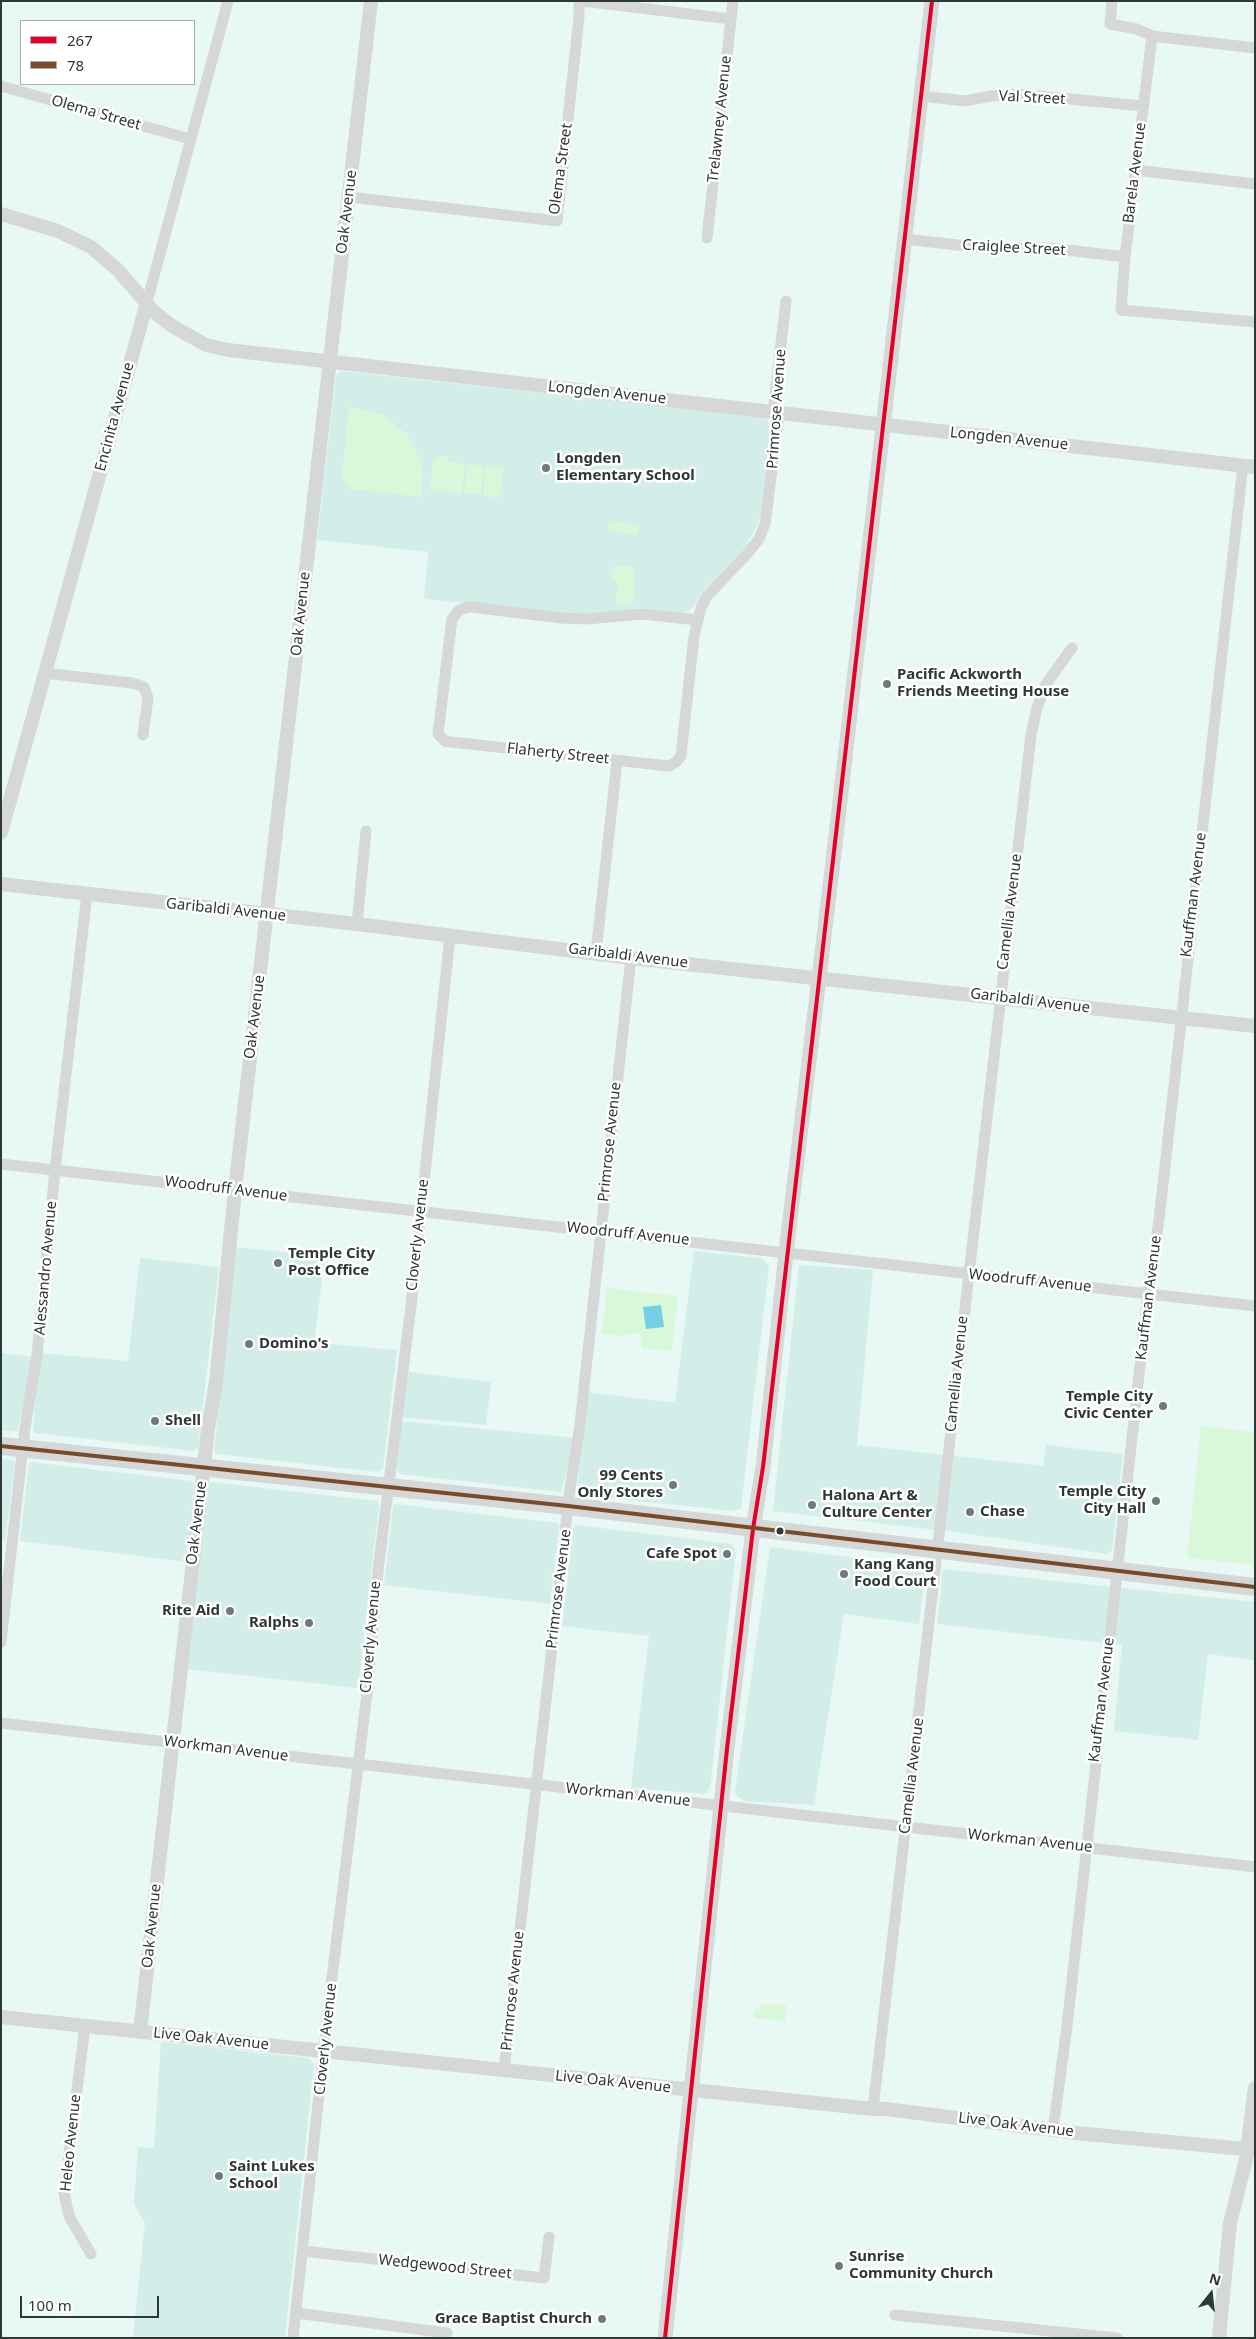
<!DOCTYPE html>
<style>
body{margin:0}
#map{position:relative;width:1256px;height:2339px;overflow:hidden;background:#e8f8f4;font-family:"Noto Sans",sans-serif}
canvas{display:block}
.frame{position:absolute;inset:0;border:2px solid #2e3836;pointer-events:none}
.legend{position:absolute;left:20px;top:20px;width:175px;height:65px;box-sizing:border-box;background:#fff;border:1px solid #abafaf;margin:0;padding:6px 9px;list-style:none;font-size:15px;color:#2e3836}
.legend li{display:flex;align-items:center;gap:10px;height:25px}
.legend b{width:25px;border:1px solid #abafaf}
.north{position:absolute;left:1186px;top:2269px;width:50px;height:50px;-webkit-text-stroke:4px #fff;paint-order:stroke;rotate:16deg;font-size:14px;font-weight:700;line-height:20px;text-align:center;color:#2e3836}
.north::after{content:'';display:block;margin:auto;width:18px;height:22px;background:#2e3836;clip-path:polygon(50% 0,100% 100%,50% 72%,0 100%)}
.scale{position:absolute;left:20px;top:2296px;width:139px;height:22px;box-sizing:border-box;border:2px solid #2e3836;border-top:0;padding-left:6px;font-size:15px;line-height:18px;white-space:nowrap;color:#2e3836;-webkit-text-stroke:4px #fff;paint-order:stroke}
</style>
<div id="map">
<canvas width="1256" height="2339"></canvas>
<div class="frame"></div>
<ul class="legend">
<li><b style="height:6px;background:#e4002b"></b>267</li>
<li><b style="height:6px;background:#7a4b2a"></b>78</li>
</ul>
<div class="north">N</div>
<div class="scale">100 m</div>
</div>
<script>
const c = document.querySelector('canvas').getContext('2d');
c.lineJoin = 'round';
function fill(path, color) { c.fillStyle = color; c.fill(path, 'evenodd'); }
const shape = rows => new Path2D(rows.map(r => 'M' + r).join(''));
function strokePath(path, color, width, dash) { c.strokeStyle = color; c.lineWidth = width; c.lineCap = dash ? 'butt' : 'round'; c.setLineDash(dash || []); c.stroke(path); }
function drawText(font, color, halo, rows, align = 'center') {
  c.font = font + ' "Noto Sans",sans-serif'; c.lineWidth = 5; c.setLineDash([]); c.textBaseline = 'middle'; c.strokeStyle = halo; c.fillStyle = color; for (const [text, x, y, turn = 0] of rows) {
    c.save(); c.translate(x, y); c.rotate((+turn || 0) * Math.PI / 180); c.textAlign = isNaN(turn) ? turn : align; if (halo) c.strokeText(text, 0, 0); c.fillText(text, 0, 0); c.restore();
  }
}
fill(shape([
 [341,371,766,418,772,428,762,509,757,526,744,549,705,589,693,608,685,613,641,608,586,615,424,599,428,552,317,540,336,377],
 [236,1247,325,1256,314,1343,397,1350,383,1469,377,1472,216,1454,214,1450],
 [694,1251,761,1258,769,1266,741,1508,735,1511,579,1495,577,1491,586,1392,675,1403],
 [140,1258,219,1267,198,1448,194,1451,35,1433,33,1431,39,1353,128,1361],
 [799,1265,873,1270,857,1445,1043,1466,1046,1445,1123,1454,1112,1550,1107,1554,954,1532,773,1511],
 [1,1353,35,1357,17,1432,1,1430],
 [409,1372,491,1382,486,1425,401,1417],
 [400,1421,577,1438,561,1492,400,1474,397,1470],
 [1,1459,13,1460,15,1463,5,1540,1,1539],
 [31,1462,192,1481,194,1485,186,1562,20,1541,29,1464],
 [211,1482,377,1501,379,1505,358,1688,188,1669,209,1484],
 [395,1504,557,1523,559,1526,550,1604,384,1585,393,1507],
 [576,1525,732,1544,736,1552,710,1788,705,1794,631,1788,649,1636,562,1626,573,1528],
 [770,1547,926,1567,919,1624,844,1614,814,1805,744,1801,737,1796,735,1791],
 [943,1569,1255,1602,1255,1660,1208,1654,1198,1740,1114,1731,1122,1645,937,1624],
 [161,2042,308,2058,314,2064,285,2338,133,2338,145,2223,134,2204,138,2147,154,2148]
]), '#d3ede9');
fill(shape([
 [349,407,384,415,407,434,420,460,423,474,422,497,350,489,342,478],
 [439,456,448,457,444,492,430,490,433,460],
 [448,462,465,464,462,493,445,491],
 [467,464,484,466,481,495,464,493],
 [486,466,503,468,500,498,483,496],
 [609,521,640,525,637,535,608,531],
 [614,565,632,567,635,570,633,603,621,605,616,602,618,582,612,581,611,578],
 [607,1288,678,1296,672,1351,642,1348,640,1333,621,1336,602,1334],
 [1201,1426,1255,1432,1255,1565,1187,1558],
 [767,2004,786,2005,785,2021,754,2018,755,2010,759,2010,760,2005]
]), '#d9f8da');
fill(shape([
 [661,1305,664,1327,646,1329,643,1307]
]), '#76cee6');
strokePath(shape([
 [582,1,731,19],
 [1112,1,1110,24,1137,29,1152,36,1255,48],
 [1152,36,1125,257,1121,310,1255,322],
 [1,86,190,139],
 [921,96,965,101,991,96,1018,94,1143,106],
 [1135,170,1255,184],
 [349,197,557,221,579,17,579,1],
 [707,238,733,1],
 [904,239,984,248,1051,248,1125,257],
 [147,302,228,1],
 [697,620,642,614,587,619,562,618,470,607,459,610,452,619,438,734,445,741,451,742,669,766,676,762,681,756,694,636,701,608,707,596,747,554,759,539,765,524,778,423,774,403,786,301],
 [44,673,132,683,144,687,148,698,143,735],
 [357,924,366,831],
 [596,952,617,761],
 [1,1164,1255,1306],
 [1,1642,25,1428,37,1355,55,1170,87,894],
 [1,1723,1255,1867],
 [85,2026,64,2193,69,2216,91,2254],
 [504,2070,570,1489,580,1424,631,958],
 [873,2109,1031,735,1037,708,1046,684,1072,648],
 [1053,2130,1067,2026,1148,1293,1159,1220,1243,465],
 [303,2251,544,2278,549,2237],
 [296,2313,447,2333],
 [895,2315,1117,2338],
 [293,2338,328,2010,368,1685,378,1571,411,1306,450,936]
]), '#d5d8d7', 11);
strokePath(shape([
 [1,214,58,231,91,247,118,270,153,311,172,326,206,345,228,350,1255,467],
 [1,833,147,302],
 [1,884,357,924,631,958,1255,1026],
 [1,2017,873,2109,886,2109,1076,2133,1255,2150],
 [140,2032,208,1429,216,1382,235,1190,371,1],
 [1219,2338,1230,2223,1246,2159,1255,2088]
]), '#d5d8d7', 14);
strokePath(shape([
 [665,2338,727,1749,753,1529,763,1467,786,1253,836,836,932,1]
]), '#d5d8d7', 15);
strokePath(shape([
 [1,1446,568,1506,1255,1587]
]), '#d5d8d7', 18);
strokePath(shape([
 [665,2338,727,1749,753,1529,763,1467,932,1]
]), '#e4002b', 4);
strokePath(shape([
 [1,1446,568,1506,1255,1587]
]), '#7a4b2a', 4);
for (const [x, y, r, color] of [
 [546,468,5,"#6f7b78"],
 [887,684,5,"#6f7b78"],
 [278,1263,5,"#6f7b78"],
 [249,1344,5,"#6f7b78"],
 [1163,1406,5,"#6f7b78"],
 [155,1421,5,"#6f7b78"],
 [673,1485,5,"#6f7b78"],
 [1156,1501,5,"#6f7b78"],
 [812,1505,5,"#6f7b78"],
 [970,1512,5,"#6f7b78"],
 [780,1531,4.5,"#2e3836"],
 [727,1554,5,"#6f7b78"],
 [844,1574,5,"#6f7b78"],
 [230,1611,5,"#6f7b78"],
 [309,1623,5,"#6f7b78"],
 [219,2176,5,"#6f7b78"],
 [839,2266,5,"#6f7b78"],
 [602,2319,5,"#6f7b78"]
]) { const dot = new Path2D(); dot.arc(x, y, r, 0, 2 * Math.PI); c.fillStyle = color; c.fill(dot); strokePath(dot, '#fff', 2); }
drawText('15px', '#2e3836', '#fff', [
 ["Val Street",1032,98,3],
 ["Olema Street",96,113,16],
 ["Trelawney Avenue",720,119,-84],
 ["Olema Street",561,169,-82],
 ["Barela Avenue",1135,173,-83],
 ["Oak Avenue",347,212,-83],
 ["Craiglee Street",1014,248,3],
 ["Longden Avenue",607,393,6],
 ["Primrose Avenue",777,409,-86],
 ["Encinita Avenue",115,417,-75],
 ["Longden Avenue",1009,439,6],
 ["Oak Avenue",301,614,-84],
 ["Flaherty Street",558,754,6],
 ["Kauffman Avenue",1194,895,-83],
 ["Garibaldi Avenue",226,910,6],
 ["Camellia Avenue",1010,912,-83],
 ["Garibaldi Avenue",628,956,7],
 ["Garibaldi Avenue",1030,1001,7],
 ["Oak Avenue",255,1017,-83],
 ["Primrose Avenue",610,1142,-84],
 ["Woodruff Avenue",226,1189,7],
 ["Woodruff Avenue",628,1234,6],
 ["Cloverly Avenue",418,1235,-84],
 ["Alessandro Avenue",46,1268,-85],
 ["Woodruff Avenue",1030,1281,6],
 ["Kauffman Avenue",1149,1298,-83],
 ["Camellia Avenue",957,1374,-84],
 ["Oak Avenue",197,1523,-83],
 ["Primrose Avenue",559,1589,-83],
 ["Cloverly Avenue",371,1637,-85],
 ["Kauffman Avenue",1102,1700,-83],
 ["Workman Avenue",226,1749,7],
 ["Camellia Avenue",912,1776,-83],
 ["Workman Avenue",628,1795,6],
 ["Workman Avenue",1030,1841,6],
 ["Oak Avenue",152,1926,-84],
 ["Primrose Avenue",513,1991,-84],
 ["Live Oak Avenue",211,2039,6],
 ["Cloverly Avenue",326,2039,-84],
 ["Live Oak Avenue",613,2082,6],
 ["Live Oak Avenue",1016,2125,7],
 ["Heleo Avenue",71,2143,-84],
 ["Wedgewood Street",445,2267,6]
]);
drawText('bold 15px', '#2e3836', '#fff', [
 ["Longden",556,459],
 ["Elementary School",556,476],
 ["Pacific Ackworth",897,675],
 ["Friends Meeting House",897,692],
 ["Temple City",288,1254],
 ["Post Office",288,1271],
 ["Domino's",259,1344],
 ["Temple City",1153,1397,"right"],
 ["Civic Center",1153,1414,"right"],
 ["Shell",165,1421],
 ["99 Cents",663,1476,"right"],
 ["Only Stores",663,1493,"right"],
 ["Temple City",1146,1492,"right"],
 ["City Hall",1146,1509,"right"],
 ["Halona Art &",822,1496],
 ["Culture Center",822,1513],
 ["Chase",980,1512],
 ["Cafe Spot",717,1554,"right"],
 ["Kang Kang",854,1565],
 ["Food Court",854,1582],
 ["Rite Aid",220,1611,"right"],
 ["Ralphs",299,1623,"right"],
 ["Saint Lukes",229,2167],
 ["School",229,2184],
 ["Sunrise",849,2257],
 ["Community Church",849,2274],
 ["Grace Baptist Church",592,2319,"right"]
], 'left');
</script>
